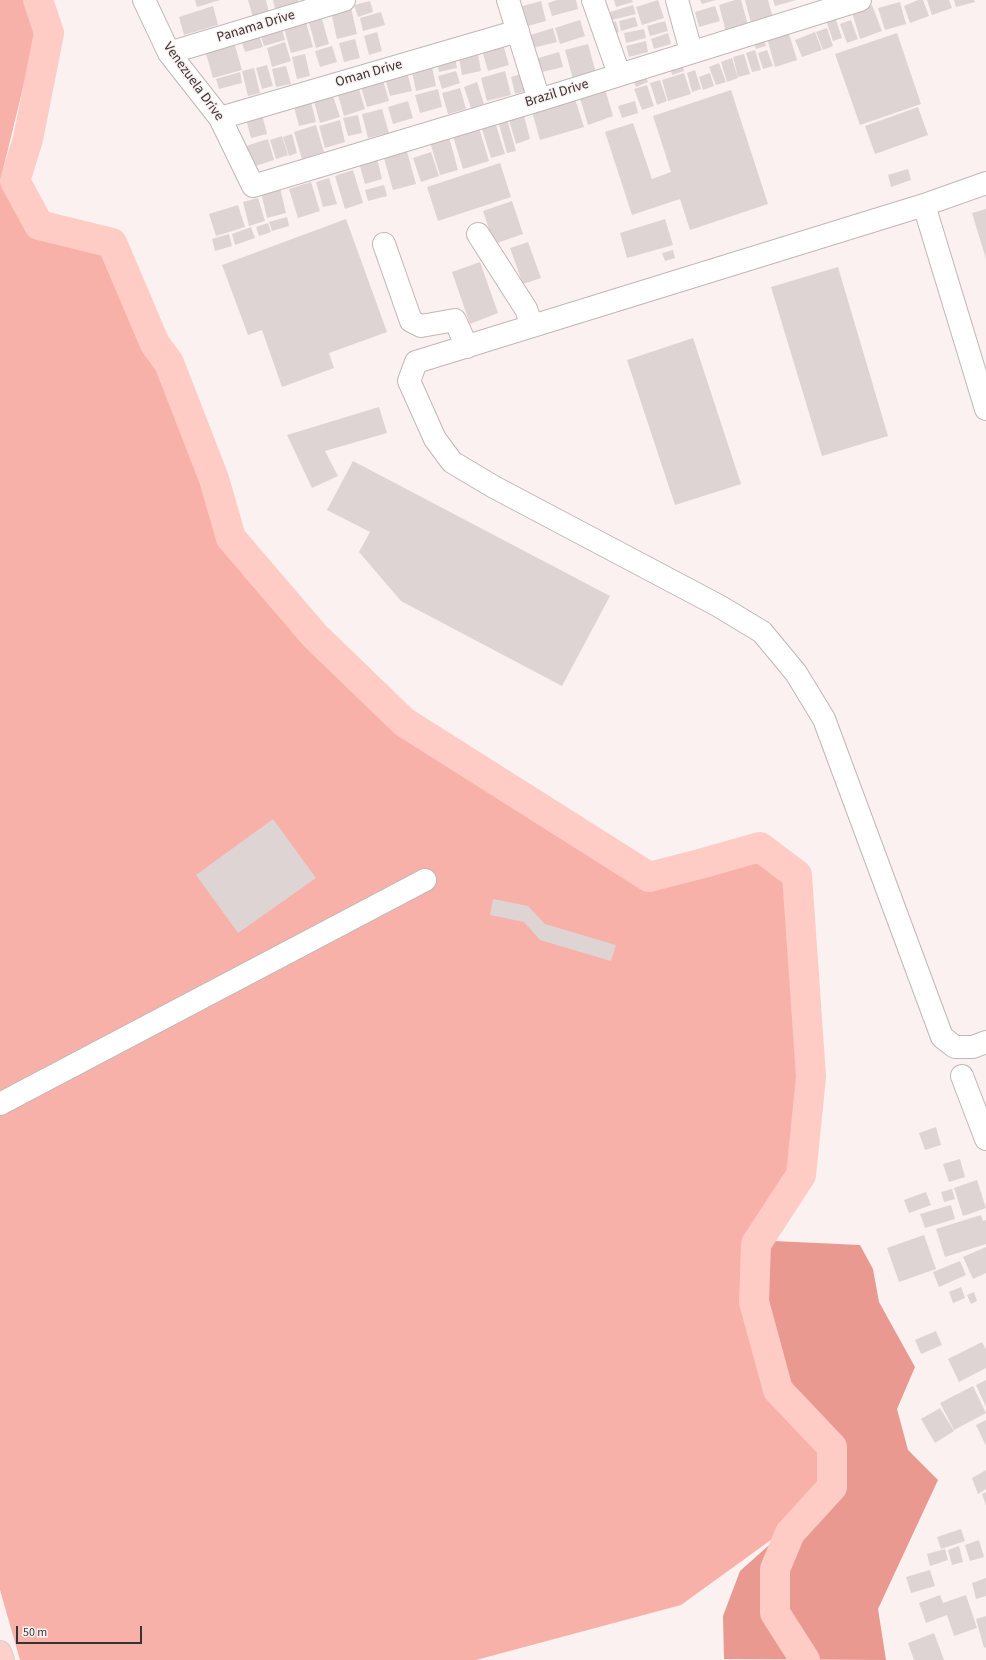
<!DOCTYPE html>
<style>
body{margin:0}
#map{position:relative;width:986px;height:1660px;overflow:hidden;background:#fbf1f0;font-family:"Source Sans 3",sans-serif}
canvas{display:block}
.scale{position:absolute;left:16px;top:1626px;width:126px;height:18px;box-sizing:border-box;border:2px solid #363332;border-top:0;padding-left:5px;font-size:12px;line-height:14px;white-space:nowrap;color:#363332;-webkit-text-stroke:3px #fbf1f0;paint-order:stroke}
</style>
<div id="map">
<canvas width="986" height="1660"></canvas>
<div class="scale">50 m</div>
</div>
<script>
const c = document.querySelector('canvas').getContext('2d');
c.lineJoin = 'round';
function fill(path, color) { c.fillStyle = color; c.fill(path, 'evenodd'); }
const shape = rows => new Path2D(rows.map(r => 'M' + r).join(''));
function strokePath(path, color, width, dash) { c.strokeStyle = color; c.lineWidth = width; c.lineCap = dash ? 'butt' : 'round'; c.setLineDash(dash || []); c.stroke(path); }
function drawText(font, color, halo, rows, align = 'center') {
  c.font = font + ' "Source Sans 3",sans-serif'; c.lineWidth = 3; c.setLineDash([]); c.textBaseline = 'middle'; c.strokeStyle = halo; c.fillStyle = color; for (const [text, x, y, turn = 0] of rows) {
    c.save(); c.translate(x, y); c.rotate((+turn || 0) * Math.PI / 180); c.textAlign = isNaN(turn) ? turn : align; if (halo) c.strokeText(text, 0, 0); c.fillText(text, 0, 0); c.restore();
  }
}
fill(shape([
 [0,0,23,0,36,34,1,178,35,233,108,251,207,481,227,545,323,652,398,725,649,884,757,855,790,877,804,1080,793,1173,751,1239,748,1300,773,1396,823,1450,824,1484,786,1529,681,1605,476,1660,20,1660,0,1590]
]), '#f7b1a9');
fill(shape([
 [752,1240,860,1245,873,1269,879,1302,915,1367,897,1409,908,1450,938,1480,878,1609,886,1660,724,1659,723,1616,740,1571,786,1530,825,1484,823,1449,774,1395,749,1299]
]), '#e99990');
strokePath(shape([
 [38,0,49,33,28,139,15,181,39,225,112,243,155,344,169,363,214,479,231,538,315,636,404,722,649,877,700,864,760,847,797,875,811,1077,801,1175,756,1244,754,1302,778,1390,832,1447,832,1487,790,1533,775,1569,775,1613,805,1660]
]), '#fecbc5', 30);
fill(shape([
 [195,0,220,0,197,7],
 [248,0,266,0,269,13,253,17],
 [273,0,298,0,300,5,276,12],
 [557,0,576,0,578,9,552,16,548,3],
 [614,0,632,0,633,2,616,7],
 [658,0,664,18,642,25,636,7],
 [700,0,716,0,702,4],
 [735,0,741,0,748,25,726,32,719,5],
 [745,0,768,0,773,18,751,23],
 [773,0,796,0,775,6],
 [918,0,923,0,929,16,910,23,904,6],
 [927,0,949,0,952,8,932,15],
 [954,0,974,0,975,2,956,7],
 [370,1,373,12,358,17,354,5],
 [541,1,546,21,524,27,519,7],
 [900,2,906,24,885,30,878,8],
 [633,5,636,14,612,20,610,12],
 [872,5,882,31,860,39,852,12],
 [213,6,218,25,184,35,179,17],
 [715,6,720,21,699,27,695,12],
 [351,8,357,34,337,39,331,12],
 [381,12,385,25,363,31,360,18],
 [635,17,638,26,621,31,619,21],
 [835,17,842,38,833,41,826,20],
 [322,19,329,44,316,48,309,23],
 [580,20,585,36,560,44,555,28],
 [851,20,858,39,847,43,840,24],
 [616,21,619,32,612,34,608,24],
 [665,21,668,31,650,36,647,26],
 [306,22,313,47,291,53,284,28],
 [281,26,285,40,264,46,260,33],
 [553,28,557,42,528,49,524,37],
 [827,28,833,46,823,50,816,32],
 [644,29,646,38,626,43,624,33],
 [788,31,797,60,775,67,767,38],
 [377,32,382,51,369,55,364,36],
 [815,32,822,50,802,57,795,40],
 [668,33,671,44,654,49,651,39],
 [897,33,921,104,860,125,835,54],
 [259,35,263,47,245,52,241,40],
 [763,37,766,46,756,49,753,41],
 [355,39,360,58,344,62,339,43],
 [646,41,648,52,629,57,626,46],
 [234,42,242,70,213,78,205,50],
 [285,42,291,61,272,67,267,48],
 [503,44,509,65,488,71,482,50],
 [588,44,596,73,573,79,565,50],
 [332,46,337,62,320,67,315,51],
 [755,50,761,70,752,72,746,53],
 [767,50,773,66,763,69,758,53],
 [559,52,563,67,538,73,535,59],
 [305,54,310,76,297,79,292,57],
 [478,54,481,71,462,75,459,58],
 [744,54,750,74,738,77,733,57],
 [455,57,457,68,439,72,437,61],
 [732,58,738,78,727,82,721,62],
 [431,62,436,86,416,91,411,67],
 [682,63,684,71,672,75,670,67],
 [719,63,726,82,716,85,709,67],
 [267,65,273,86,262,89,256,68],
 [286,66,291,84,276,87,272,69],
 [254,68,260,93,248,96,242,71],
 [406,68,412,91,390,96,384,74],
 [695,70,701,89,692,92,687,73],
 [456,71,460,83,442,89,438,76],
 [505,71,511,95,487,101,481,78],
 [240,72,242,83,219,89,216,79],
 [684,73,691,94,668,101,662,80],
 [710,73,714,86,703,90,699,77],
 [521,74,526,91,515,94,511,77],
 [645,75,648,82,636,87,633,79],
 [382,77,389,101,367,107,360,84],
 [660,80,667,101,657,105,650,83],
 [477,82,484,104,471,108,464,87],
 [647,85,654,106,642,110,634,89],
 [460,88,466,109,448,114,442,93],
 [359,89,365,109,344,116,338,95],
 [438,89,442,107,420,113,415,95],
 [605,89,613,116,588,125,580,98],
 [731,90,768,204,690,230,680,199,632,215,605,132,633,123,652,179,671,172,653,116],
 [332,93,340,117,320,123,313,98],
 [310,98,316,122,299,126,293,103],
 [575,99,584,127,540,140,532,112],
 [408,101,413,118,393,124,388,107],
 [635,101,638,113,622,118,618,106],
 [918,107,928,135,875,154,865,126],
 [382,109,389,133,368,138,362,114],
 [262,114,267,134,251,138,246,119],
 [358,115,362,133,348,136,343,118],
 [524,116,530,139,516,144,509,120],
 [507,119,516,151,507,153,498,121],
 [340,120,345,142,325,148,319,126],
 [316,125,324,152,302,159,294,132],
 [496,125,505,154,491,158,482,129],
 [479,128,489,161,463,169,453,136],
 [292,134,297,153,289,156,283,137],
 [282,136,288,155,276,159,270,140],
 [449,137,458,170,440,175,430,142],
 [268,139,274,160,252,167,246,146],
 [406,148,416,184,393,190,383,155],
 [431,152,439,176,421,182,413,158],
 [377,158,382,179,365,184,359,163],
 [500,163,511,197,438,221,427,187],
 [908,169,911,180,891,187,888,175],
 [353,170,363,203,345,209,335,176],
 [329,178,337,204,323,207,316,182],
 [311,182,320,211,298,218,289,189],
 [384,185,387,196,368,201,365,190],
 [280,188,286,213,267,218,261,192],
 [258,198,265,221,249,226,243,202],
 [512,201,523,234,494,244,483,211],
 [238,205,245,227,216,236,209,214],
 [986,209,986,259,972,213],
 [287,217,289,226,272,231,269,222],
 [346,219,387,332,329,353,334,368,282,387,262,330,248,335,222,265],
 [665,219,673,245,627,258,620,233],
 [268,223,271,232,259,236,256,227],
 [251,227,255,238,235,245,232,234],
 [229,234,232,246,215,251,212,239],
 [528,242,541,278,523,284,510,248],
 [673,250,675,258,665,261,662,253],
 [480,262,498,313,470,324,452,272],
 [838,267,888,436,822,456,771,287],
 [693,338,741,484,675,505,627,360],
 [379,407,387,433,325,451,338,476,312,488,287,435],
 [353,461,610,596,562,686,401,601,359,552,370,532,327,510],
 [273,819,316,878,238,933,196,875],
 [493,899,528,906,545,924,616,945,611,961,540,940,524,922,490,915],
 [936,1127,941,1145,925,1150,919,1133],
 [960,1159,965,1177,949,1182,943,1164],
 [977,1180,986,1208,963,1216,954,1188],
 [952,1189,955,1199,944,1202,941,1192],
 [926,1192,931,1205,909,1213,904,1200],
 [951,1205,955,1219,925,1228,920,1214],
 [981,1215,983,1221,986,1220,986,1244,945,1257,936,1229],
 [924,1235,936,1269,899,1282,887,1248],
 [986,1247,986,1273,973,1279,963,1257],
 [960,1261,966,1275,939,1287,933,1272],
 [961,1287,965,1298,953,1303,949,1292],
 [974,1292,977,1301,971,1304,967,1295],
 [936,1331,942,1345,921,1354,915,1340],
 [982,1342,986,1350,986,1368,959,1382,948,1359],
 [986,1380,986,1407,976,1385],
 [973,1386,986,1413,954,1430,940,1403],
 [940,1408,954,1431,935,1443,921,1419],
 [986,1420,986,1446,976,1425],
 [986,1470,986,1489,978,1494,972,1478],
 [986,1492,986,1506,982,1494],
 [961,1529,965,1541,941,1549,937,1537],
 [979,1540,984,1557,970,1561,965,1545],
 [959,1546,963,1562,952,1565,948,1550],
 [945,1549,948,1560,930,1566,927,1554],
 [930,1570,935,1586,911,1593,906,1577],
 [986,1578,986,1596,976,1599,972,1583],
 [940,1595,943,1603,966,1595,977,1628,954,1636,947,1615,926,1623,919,1603],
 [986,1616,986,1647,984,1648,976,1619],
 [934,1633,944,1660,914,1660,908,1643]
]), '#ded4d3');
const minor = shape([
 [144,0,169,53,220,118,253,186,539,100,860,0],
 [508,0,539,100],
 [593,0,619,74],
 [677,0,691,51],
 [169,53,344,0],
 [220,118,518,31],
 [986,183,924,205,416,362,409,381,435,439,452,462,494,487,719,606,762,632,796,673,824,719,942,1037,955,1047,973,1047,986,1042],
 [924,205,986,409],
 [478,234,526,309,532,326],
 [384,244,411,321,421,326,455,320,467,347],
 [962,1076,986,1139],
 [0,1104,425,880]
]);
const major = shape([
 [0,1652,3,1660]
]);
strokePath(minor, '#c0b7b6', 24);
strokePath(major, '#d3d2d2', 24);
strokePath(minor, '#fff', 22);
strokePath(major, '#ffd0ca', 22);
drawText('14px', '#363332', '#fbf1f0', [
 ["Panama Drive",256,27,-17],
 ["Oman Drive",369,74,-16],
 ["Venezuela Drive",193,82,54],
 ["Brazil Drive",557,94,-17]
]);
</script>
